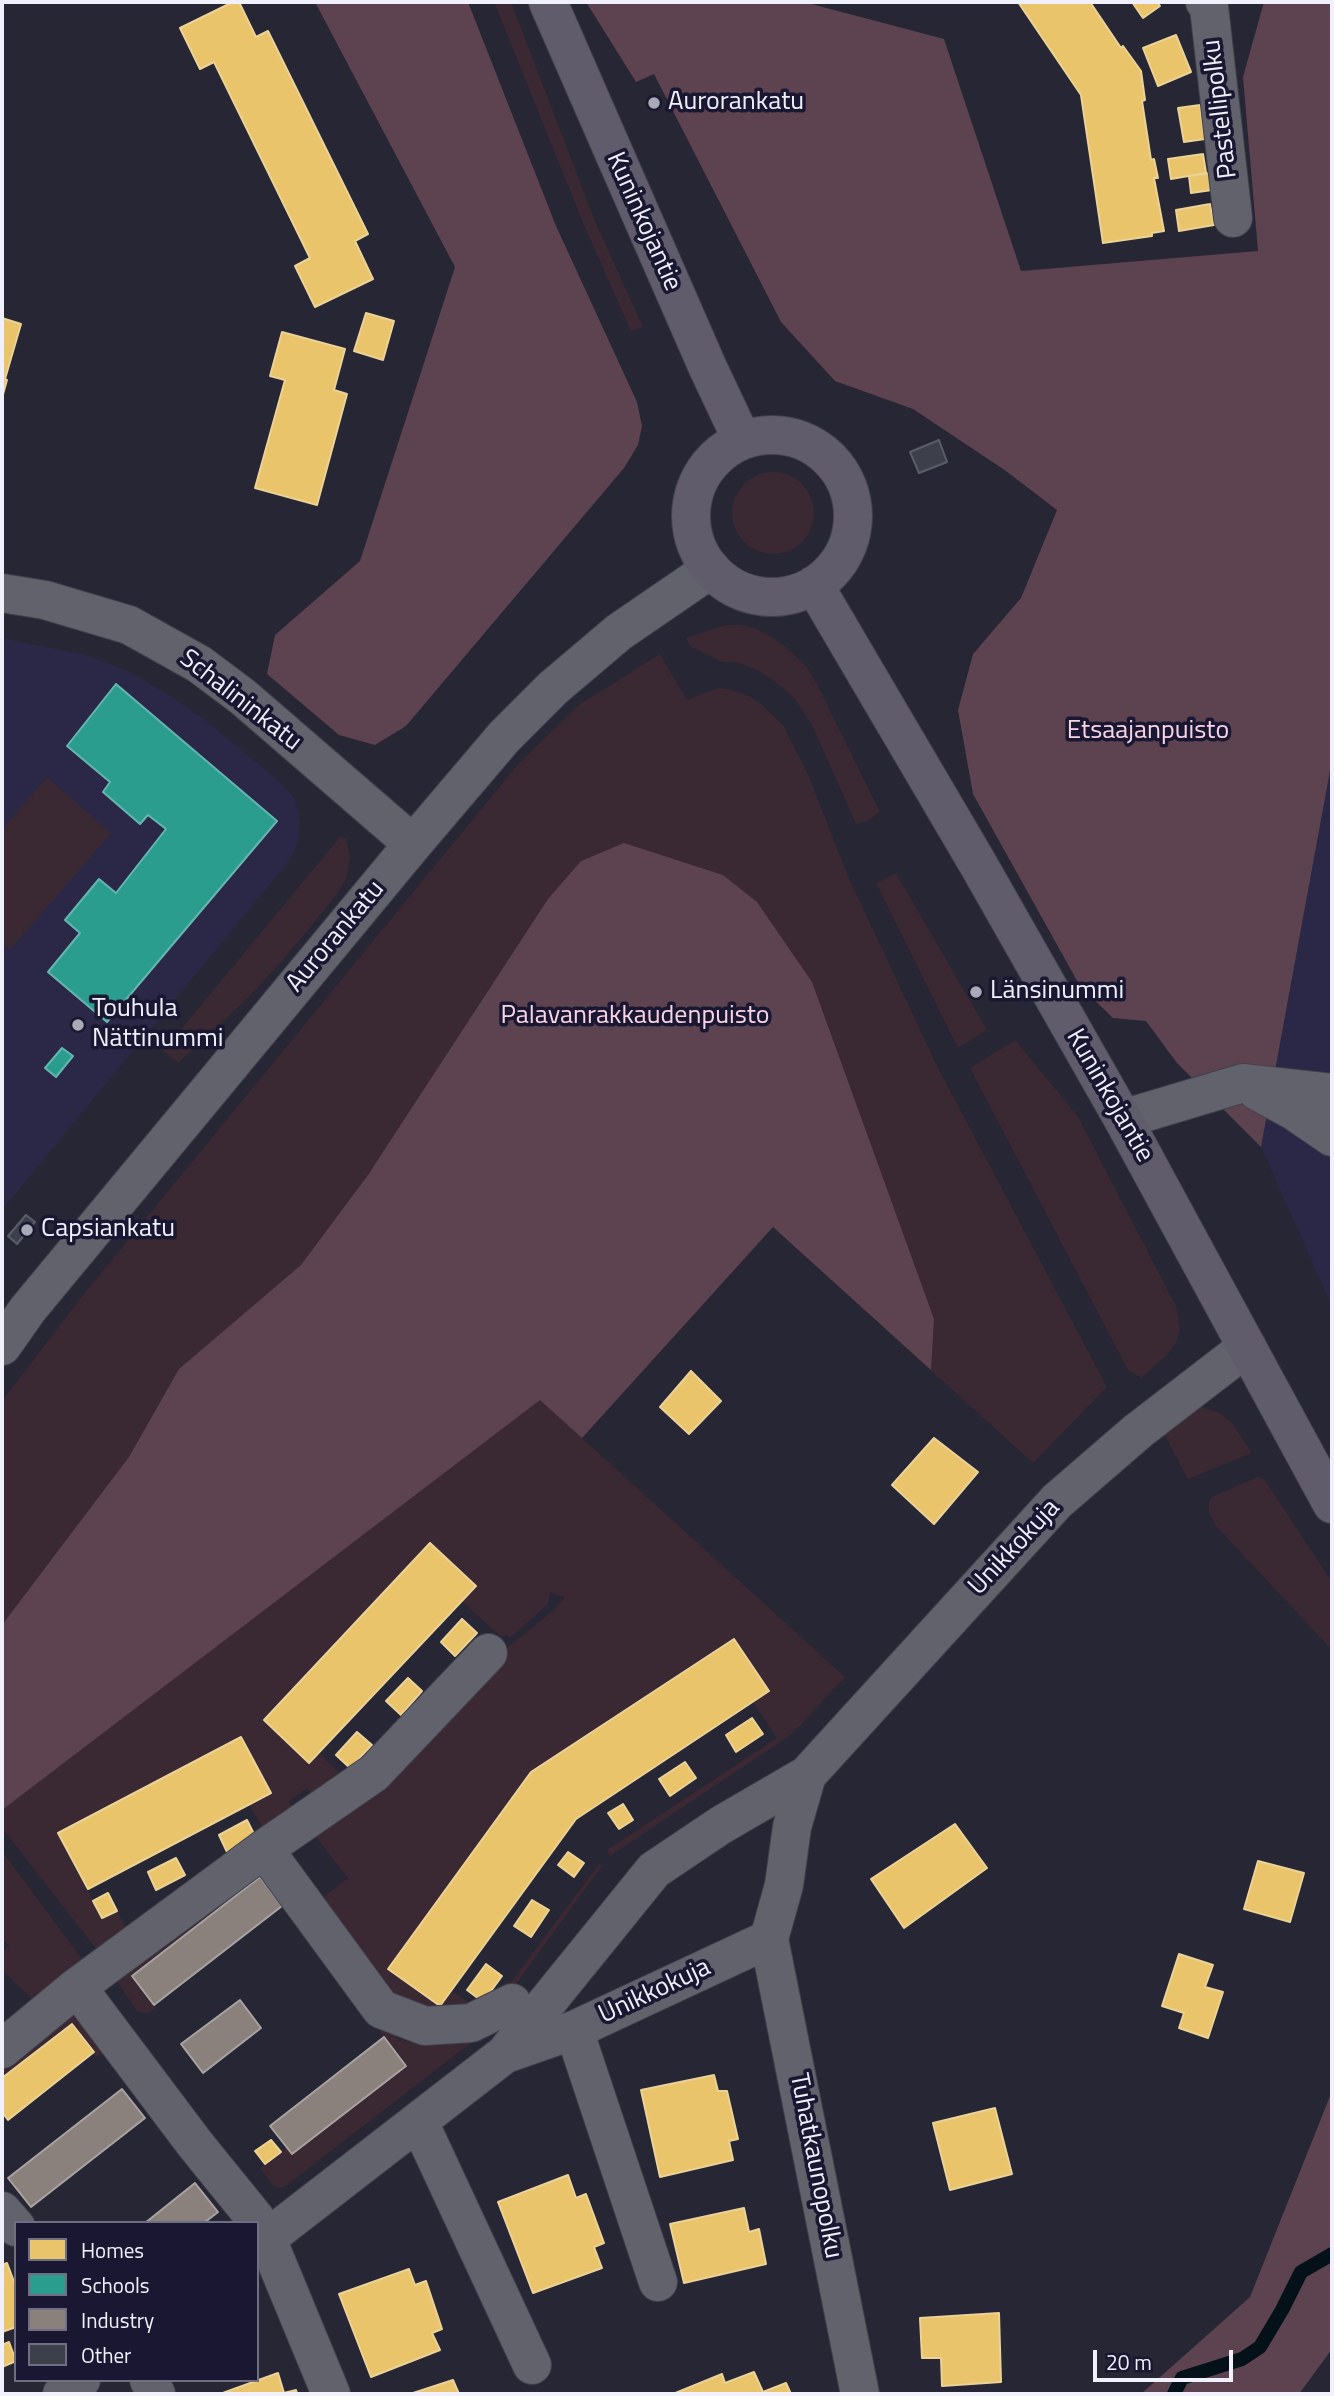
<!DOCTYPE html>
<meta charset="utf-8">
<style>
body{margin:0}
#map{position:relative;width:1334px;height:2396px;overflow:hidden;background:#272635;font-family:"Titillium Web",sans-serif}
canvas{display:block}
.frame{position:absolute;inset:0;border:4px solid #f0f1fc;pointer-events:none}
.legend{position:absolute;left:14px;top:2221px;width:245px;height:161px;box-sizing:border-box;background:#191731;border:2px solid #6f6e82;margin:0;padding:9px 12px;list-style:none;font-size:21px;color:#f0f1fc}
.legend li{display:flex;align-items:center;gap:14px;height:35px}
.legend b{width:35px;border:2px solid #6f6e82}
.scale{position:absolute;left:1093px;top:2350px;width:140px;height:32px;box-sizing:border-box;border:4px solid #f0f1fc;border-top:0;padding-left:9px;font-size:21px;line-height:24px;white-space:nowrap;color:#f0f1fc;-webkit-text-stroke:5px #191731;paint-order:stroke}
</style>
<div id="map">
<canvas width="1334" height="2396"></canvas>
<div class="frame"></div>
<ul class="legend">
<li><b style="height:19px;background:#e9c46a"></b>Homes</li>
<li><b style="height:19px;background:#2a9d8f"></b>Schools</li>
<li><b style="height:19px;background:#8a817c"></b>Industry</li>
<li><b style="height:19px;background:#3d404b"></b>Other</li>
</ul>
<div class="scale">20 m</div>
</div>
<script>
const c = document.querySelector('canvas').getContext('2d');
c.lineJoin = 'round';
function fill(path, color) { c.fillStyle = color; c.fill(path, 'evenodd'); }
const shape = rows => new Path2D(rows.map(r => 'M' + r).join(''));
function strokePath(path, color, width, dash) { c.strokeStyle = color; c.lineWidth = width; c.lineCap = dash ? 'butt' : 'round'; c.setLineDash(dash || []); c.stroke(path); }
function drawText(font, color, halo, rows, align = 'center') {
  c.font = font + ' "Titillium Web",sans-serif'; c.lineWidth = 7; c.setLineDash([]); c.textBaseline = 'middle'; c.strokeStyle = halo; c.fillStyle = color; for (const [text, x, y, turn = 0] of rows) {
    c.save(); c.translate(x, y); c.rotate((+turn || 0) * Math.PI / 180); c.textAlign = isNaN(turn) ? turn : align; if (halo) c.strokeText(text, 0, 0); c.fillText(text, 0, 0); c.restore();
  }
}
fill(shape([
 [2,638,86,655,128,671,169,695,204,719,280,782,295,799,300,822,298,843,288,862,2,1210],
 [1332,760,1332,1306,1261,1147]
]), '#2a2846');
fill(shape([
 [494,2,511,2,595,221,643,327,631,331,584,225],
 '732 513a41 41 0 1 1 82 0a41 41 0 1 1-82 0Z',
 [725,625,741,625,754,628,772,637,788,649,807,667,817,684,880,812,867,821,856,824,812,725,794,698,778,684,759,671,740,663,722,662,690,646,686,638],
 [660,654,687,700,718,688,729,689,749,696,761,704,783,725,807,772,848,876,937,1066,1107,1387,1033,1463,773,1227,582,1438,845,1677,791,1735,610,1856,607,1850,777,1738,753,1702,769,1691,734,1639,531,1772,451,1990,476,2008,407,2011,316,1903,348,1878,312,1832,440,1718,508,1647,554,1610,565,1597,550,1592,548,1604,510,1638,507,1635,501,1637,462,1601,476,1586,430,1543,309,1763,319,1753,348,1781,317,1801,307,1788,289,1801,296,1816,265,1832,249,1804,270,1793,240,1737,59,1833,102,1918,117,1911,127,1931,101,1955,2,1828,2,1401,83,1295,519,763,579,705],
 [47,777,111,833,10,950,2,942,2,829],
 [340,837,346,839,350,856,346,879,335,897,288,954,248,998,178,1063,163,1051],
 [896,873,987,1030,958,1048,876,883],
 [1015,1040,1077,1115,1176,1306,1180,1330,1176,1343,1168,1354,1141,1378,1128,1370,970,1068],
 [1199,1406,1220,1413,1232,1423,1252,1453,1188,1479,1163,1432],
 [1257,1477,1265,1480,1332,1582,1332,1650,1216,1526,1209,1513,1209,1502,1212,1497],
 [2,1851,87,1966,56,1990,32,1999,2,1970,2,1953,9,1946,2,1939],
 [256,1864,282,1906,259,1877,132,1976,156,2007,148,2014,137,2011,117,1981],
 [599,1864,602,1866,476,2039,283,2188,273,2186,260,2168,287,2147,292,2154,406,2066,380,2032,378,2026,399,2024,396,2038,421,2046,426,2033,480,2024],
 [69,2015,76,2015,107,2051,98,2056,94,2055,72,2024,2,2078,2,2056]
]), '#3a2832');
fill(shape([
 [315,2,468,2,556,226,637,402,642,426,638,445,624,468,406,726,375,745,339,735,267,674,275,635,360,561,455,267],
 [586,2,804,2,944,39,1021,271,1258,251,1243,77,1264,2,1332,2,1332,760,1261,1147,1177,1063,1146,1021,1113,1018,1080,986,973,794,958,710,973,654,1021,598,1057,510,1006,471,913,409,835,381,781,322,654,74,636,82],
 [624,843,723,875,757,902,812,982,934,1319,931,1370,773,1227,582,1438,540,1400,2,1810,2,1625,129,1457,179,1369,301,1265,368,1175,548,899,581,861],
 [1332,2091,1332,2349,1299,2394,1141,2394,1250,2297]
]), '#5d4250');
const homes = shape([
 [233,2,239,2,256,37,268,31,368,234,355,241,373,279,315,307,295,266,310,258,214,62,200,69,180,28,233,2],
 [1018,2,1090,2,1121,48,1123,46,1141,71,1145,100,1142,101,1151,160,1154,159,1158,178,1154,178,1164,231,1152,233,1152,236,1103,243,1081,95,1018,2],
 [1132,2,1157,2,1160,6,1143,18,1132,2],
 [1176,35,1191,72,1158,86,1143,48,1176,35],
 [1200,105,1205,139,1184,142,1178,108,1200,105],
 [1203,154,1206,173,1171,179,1168,159,1203,154],
 [1210,173,1212,190,1191,193,1189,176,1210,173],
 [1210,204,1214,225,1179,231,1176,210,1210,204],
 [366,313,394,321,383,360,354,351,366,313],
 [2,318,21,324,5,379,7,380,2,398,2,318],
 [282,332,345,349,334,390,347,394,317,505,255,488,285,380,270,376,282,332],
 [691,1371,721,1401,689,1434,660,1407,691,1371],
 [934,1438,978,1472,934,1524,892,1485,934,1438],
 [430,1543,476,1586,309,1763,264,1720,430,1543],
 [462,1619,477,1633,455,1656,441,1642,462,1619],
 [734,1639,769,1691,576,1819,440,2006,388,1969,531,1772,734,1639],
 [408,1678,422,1691,401,1715,386,1701,408,1678],
 [752,1718,763,1734,736,1752,726,1735,752,1718],
 [357,1732,372,1745,350,1768,336,1755,357,1732],
 [241,1737,271,1793,88,1889,58,1833,241,1737],
 [685,1762,696,1778,670,1796,659,1779,685,1762],
 [623,1804,633,1820,619,1829,608,1813,623,1804],
 [247,1820,256,1838,227,1852,219,1835,247,1820],
 [955,1824,987,1868,904,1928,871,1879,955,1824],
 [568,1852,584,1863,574,1877,558,1865,568,1852],
 [176,1858,185,1875,156,1890,148,1872,176,1858],
 [1258,1861,1304,1873,1290,1922,1244,1909,1258,1861],
 [108,1893,117,1911,102,1918,93,1901,108,1893],
 [532,1900,549,1910,531,1937,514,1926,532,1900],
 [1179,1954,1213,1965,1205,1987,1223,1992,1208,2038,1179,2028,1184,2013,1162,2006,1179,1954],
 [486,1964,502,1976,483,2002,467,1990,486,1964],
 [72,2024,94,2052,8,2120,2,2112,2,2078,72,2024],
 [714,2075,718,2091,727,2091,738,2139,729,2141,733,2160,660,2177,641,2090,714,2075],
 [995,2108,1012,2174,950,2190,933,2123,995,2108],
 [271,2140,281,2152,265,2164,255,2151,271,2140],
 [568,2175,576,2198,586,2194,604,2243,594,2247,602,2268,533,2293,498,2202,568,2175],
 [744,2208,749,2232,759,2229,766,2264,684,2283,670,2224,744,2208],
 [7,2263,16,2287,16,2327,2,2332,2,2265,7,2263],
 [409,2269,415,2285,426,2281,442,2329,432,2333,440,2350,371,2377,339,2294,409,2269],
 [999,2313,1001,2382,942,2386,941,2358,922,2358,920,2318,999,2313],
 [9,2342,16,2361,2,2367,2,2345,9,2342],
 [754,2372,763,2392,786,2383,791,2394,673,2394,722,2374,725,2383,754,2372],
 [278,2373,284,2393,296,2390,297,2394,220,2394,278,2373],
 [453,2380,459,2394,410,2394,453,2380]
]);
fill(homes, '#e9c46a');
strokePath(homes, '#ebd296', 2);
const schools = shape([
 [116,684,277,821,107,1022,48,972,80,933,65,920,99,879,116,893,166,829,148,815,140,824,103,792,110,782,67,746,116,684],
 [62,1048,73,1056,56,1077,45,1068,62,1048]
]);
fill(schools, '#2a9d8f');
strokePath(schools, '#65b6b0', 2);
const industry = shape([
 [260,1877,282,1906,154,2005,132,1976,260,1877],
 [240,2000,261,2028,203,2073,181,2044,240,2000],
 [384,2037,406,2066,292,2154,270,2126,384,2037],
 [122,2089,145,2118,31,2207,8,2178,122,2089],
 [195,2183,218,2212,204,2223,145,2223,195,2183]
]);
fill(industry, '#8a817c');
strokePath(industry, '#a9a3a2', 2);
strokePath(shape([
 [1174,2394,1182,2378,1242,2359,1260,2347,1282,2310,1301,2272,1332,2254]
]), '#041118', 14);
const building = shape([
 [939,440,947,462,919,473,910,452,939,440],
 [26,1215,35,1222,17,1244,8,1236,26,1215]
]);
fill(building, '#3d404b');
strokePath(building, '#5a5e69', 2);
const minor = shape([
 [1205,2,1209,7,1233,218],
 [2,593,45,600,129,625,199,664,243,697,413,844],
 [1257,1091,1294,1111,1332,1137],
 [1123,1119,1243,1083,1332,1093],
 [2,1346,28,1309,413,844,504,737,553,688,619,632,711,569],
 [488,1653,374,1773,264,1849,381,2009,425,2026,471,2023,512,2003],
 [807,1775,792,1827,784,1885,769,1939,860,2394],
 [77,1987,264,1849],
 [574,2030,658,2282],
 [2,2049,77,1987,195,2144,255,2218,267,2239,331,2394],
 [505,2054,574,2030,769,1939],
 [419,2122,532,2365],
 [2,2211,16,2227],
 [257,2246,505,2054,654,1870,721,1825,807,1775,1057,1501,1138,1431,1247,1347],
 [149,2380,156,2394],
 [62,2394,81,2380]
]);
const major = shape([
 [548,2,708,368,742,440],
 '691 516a81 81 0 1 1 162 0a81 81 0 1 1-162 0Z',
 [814,585,978,864,1123,1119,1332,1504]
]);
strokePath(minor, '#41414d', 40);
strokePath(major, '#41414d', 40);
strokePath(minor, '#62626d', 38);
strokePath(major, '#615c6c', 38);
for (const [x, y, r, color] of [
 [654,103,7,"#aaaab6"],
 [976,992,7,"#aaaab6"],
 [78,1025,7,"#aaaab6"],
 [27,1230,7,"#aaaab6"]
]) { const dot = new Path2D(); dot.arc(x, y, r, 0, 2 * Math.PI); c.fillStyle = color; c.fill(dot); strokePath(dot, '#191731', 2.5); }
drawText('26px', '#f0f1fc', '#191731', [
 ["Aurorankatu",668,103],
 ["Länsinummi",990,992],
 ["Touhula",92,1010],
 ["Nättinummi",92,1040],
 ["Capsiankatu",41,1230]
], 'left');
drawText('26px', '#f0f1fc', '#191731', [
 ["Pastellipolku",1221,109,-97],
 ["Kuninkojantie",643,222,66],
 ["Schalininkatu",240,701,38],
 ["Aurorankatu",336,937,-50],
 ["Kuninkojantie",1109,1096,60],
 ["Unikkokuja",1015,1548,-47],
 ["Unikkokuja",655,1992,-25],
 ["Tuhatkaunopolku",815,2166,79]
]);
drawText('26px', '#f9d4e3', '#191731', [
 ["Etsaajanpuisto",1148,732],
 ["Palavanrakkaudenpuisto",635,1017]
]);
</script>
